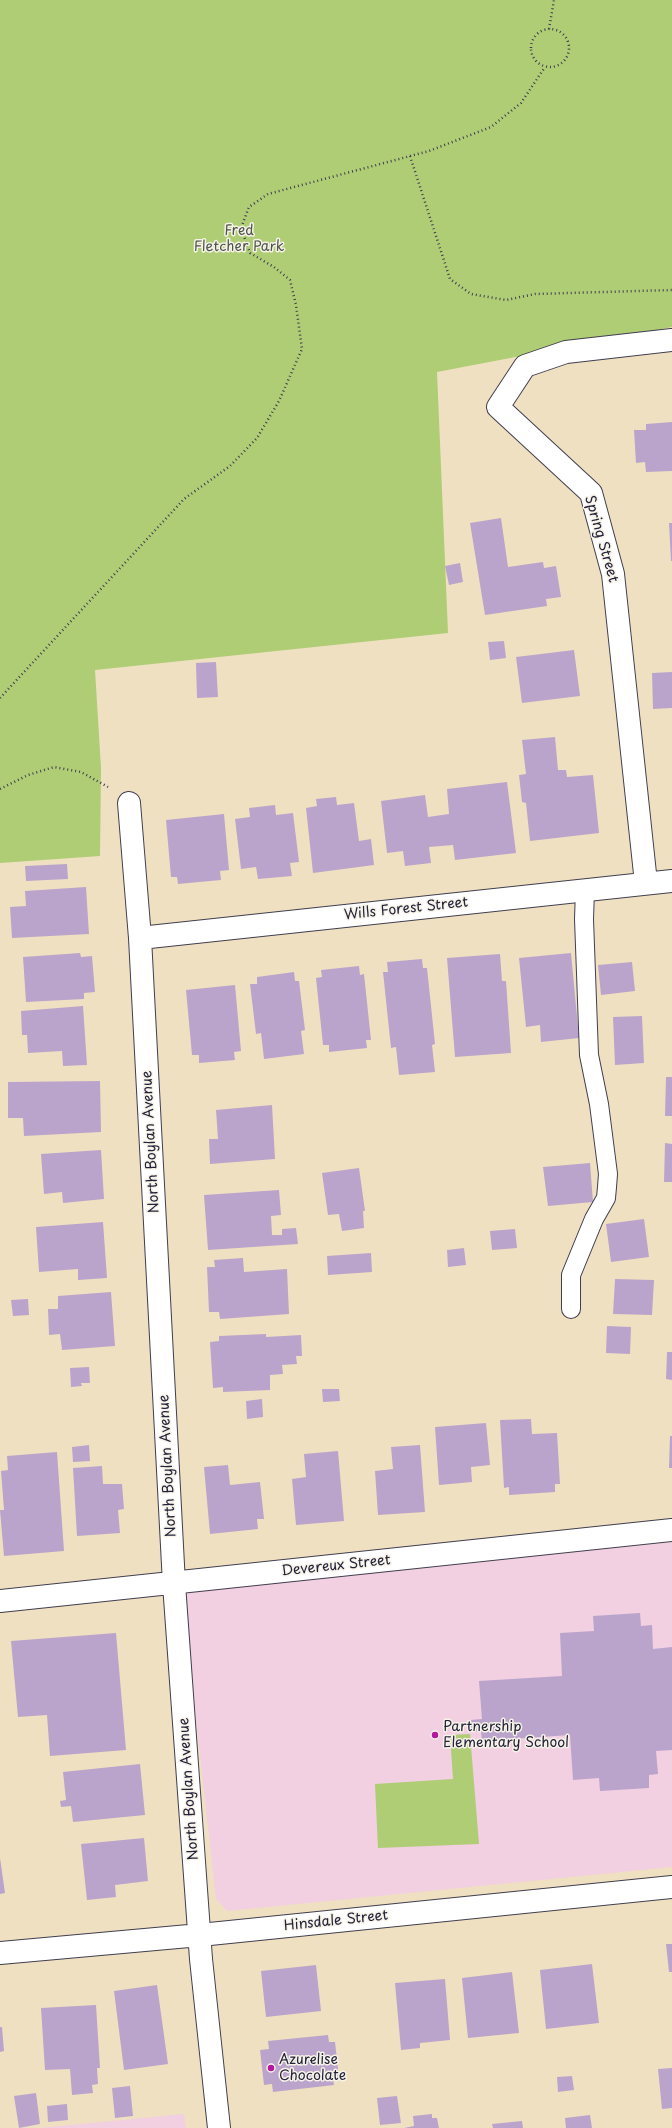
<!DOCTYPE html>
<style>
body{margin:0}
canvas{display:block;background:#efe0c1}
</style>
<canvas width="672" height="2128"></canvas>
<script>
const c = document.querySelector('canvas').getContext('2d');
c.lineJoin = 'round';
function fill(path, color) { c.fillStyle = color; c.fill(path, 'evenodd'); }
const shape = rows => new Path2D(rows.map(r => 'M' + r).join(''));
function strokePath(path, color, width, dash) { c.strokeStyle = color; c.lineWidth = width; c.lineCap = dash ? 'butt' : 'round'; c.setLineDash(dash || []); c.stroke(path); }
function drawText(font, color, halo, rows, align = 'center') {
  c.font = font + ' "Playpen Sans",sans-serif'; c.lineWidth = 3; c.setLineDash([]); c.textBaseline = 'middle'; c.strokeStyle = halo; c.fillStyle = color; for (const [text, x, y, turn = 0] of rows) {
    c.save(); c.translate(x, y); c.rotate((+turn || 0) * Math.PI / 180); c.textAlign = isNaN(turn) ? turn : align; if (halo) c.strokeText(text, 0, 0); c.fillText(text, 0, 0); c.restore();
  }
}
fill(shape([
 [672,1542,672,1867,227,1911,216,1899,183,1602,189,1592],
 [184,2114,186,2128,41,2128,50,2127]
]), '#f2cfe1');
fill(shape([
 [0,0,672,0,672,327,437,372,448,633,95,670,101,768,100,856,0,863],
 [470,1734,479,1844,378,1848,375,1784,453,1779,450,1735]
]), '#afcd75');
fill(shape([
 [672,422,672,471,646,472,645,462,636,463,634,430,646,430,646,424],
 [501,518,508,567,543,562,544,568,556,566,561,597,546,599,547,606,485,615,470,523],
 [669,523,672,523,672,561,671,561],
 [460,563,463,582,449,585,445,566],
 [504,641,506,658,490,660,488,642],
 [574,650,580,696,522,703,516,657],
 [216,662,218,697,197,698,196,663],
 [672,672,672,708,653,709,652,673],
 [555,737,558,770,566,770,567,777,593,775,599,833,530,841,526,803,522,802,519,775,526,774,522,740],
 [507,782,516,853,455,860,453,845,429,847,431,863,405,866,403,851,387,853,381,801,425,795,428,817,449,814,447,789],
 [336,797,337,805,354,803,359,841,371,839,374,865,313,873,306,808,317,806,316,799],
 [275,805,276,815,293,813,299,862,290,863,292,876,258,879,256,867,241,869,235,819,250,817,249,808],
 [224,814,229,870,220,871,221,880,178,884,177,877,171,877,166,820],
 [67,864,68,879,26,881,25,866],
 [86,887,89,934,12,938,10,907,26,906,25,891],
 [80,953,81,957,92,956,95,992,84,993,84,999,26,1002,23,957],
 [571,953,579,1038,541,1042,540,1025,526,1027,519,958],
 [500,954,502,981,506,981,511,1053,455,1057,447,958],
 [422,959,423,968,427,968,435,1044,432,1045,435,1072,399,1075,396,1047,391,1048,383,972,388,972,387,962],
 [632,962,635,991,601,995,598,965],
 [359,966,360,975,364,974,371,1040,366,1040,367,1048,329,1052,329,1045,323,1045,316,978,322,977,321,970],
 [294,972,295,981,299,981,305,1030,301,1031,304,1054,264,1059,261,1033,256,1034,250,984,257,984,257,977],
 [235,985,241,1051,234,1052,235,1060,199,1063,199,1055,192,1055,186,990],
 [83,1006,87,1065,63,1066,62,1051,28,1053,27,1035,22,1035,21,1011],
 [642,1016,644,1063,615,1065,613,1017],
 [666,1077,672,1077,672,1116,665,1116],
 [100,1081,101,1132,24,1136,23,1118,8,1118,8,1082],
 [272,1105,275,1159,210,1164,209,1139,218,1139,216,1110],
 [665,1143,672,1144,672,1182,664,1182],
 [101,1150,104,1199,63,1203,62,1192,44,1194,41,1154],
 [590,1163,593,1202,548,1206,543,1167],
 [359,1168,365,1211,363,1211,364,1228,342,1231,339,1214,328,1215,322,1173],
 [279,1190,281,1215,271,1216,272,1235,282,1235,282,1229,296,1228,298,1244,208,1250,204,1195],
 [644,1219,649,1257,611,1262,606,1224],
 [103,1222,107,1278,78,1280,78,1269,39,1272,36,1227],
 [515,1229,517,1248,492,1250,490,1231],
 [464,1248,466,1265,448,1267,447,1250],
 [371,1253,372,1272,328,1275,327,1256],
 [243,1258,244,1272,287,1269,289,1314,220,1319,219,1312,209,1312,207,1267,215,1267,214,1260],
 [615,1279,654,1280,652,1315,613,1314],
 [111,1292,115,1346,62,1350,60,1334,49,1335,48,1309,58,1309,58,1296],
 [28,1299,29,1315,13,1316,11,1300],
 [607,1326,631,1327,630,1354,606,1353],
 [266,1334,266,1337,301,1335,302,1356,296,1356,297,1364,282,1365,283,1374,270,1375,270,1390,223,1392,223,1387,213,1388,210,1342,219,1341,219,1336],
 [667,1352,672,1352,672,1380,666,1379],
 [89,1367,90,1383,81,1383,82,1386,71,1387,70,1368],
 [322,1389,339,1389,340,1401,323,1402],
 [262,1399,263,1417,247,1419,246,1401],
 [531,1419,532,1434,557,1433,560,1484,555,1484,555,1492,509,1495,509,1487,504,1488,500,1420],
 [486,1423,490,1465,471,1467,472,1482,439,1485,435,1427],
 [670,1436,672,1436,672,1468,669,1468],
 [89,1445,90,1461,73,1462,72,1447],
 [420,1445,425,1512,378,1515,375,1471,393,1469,391,1447],
 [338,1451,344,1521,296,1525,292,1479,306,1477,304,1454],
 [57,1452,64,1551,4,1556,0,1510,4,1510,1,1471,8,1470,7,1456],
 [228,1465,230,1485,260,1482,264,1519,257,1519,258,1529,210,1534,204,1467],
 [102,1466,103,1484,122,1484,124,1509,118,1510,120,1533,77,1536,73,1468],
 [640,1613,641,1626,652,1625,653,1649,672,1647,672,1750,656,1751,658,1774,649,1775,649,1788,600,1791,599,1778,573,1780,570,1735,482,1741,481,1731,471,1732,471,1720,482,1719,479,1681,562,1676,560,1633,594,1631,593,1616],
 [116,1633,126,1750,50,1756,47,1715,18,1717,11,1641],
 [140,1764,145,1815,73,1822,71,1806,61,1807,60,1801,66,1800,63,1772],
 [144,1838,148,1881,115,1885,116,1897,87,1900,81,1844],
 [0,1858,5,1893,0,1894],
 [666,1944,672,1944,672,1972,669,1972],
 [592,1964,599,2023,546,2029,540,1970],
 [316,1965,321,2011,266,2017,261,1971],
 [512,1972,519,2033,468,2038,462,1978],
 [445,1979,450,2040,420,2043,420,2048,401,2050,395,1983],
 [157,1985,168,2064,124,2070,114,1991],
 [96,2005,100,2068,97,2068,98,2084,92,2085,93,2093,72,2095,70,2069,45,2070,41,2008],
 [0,2027,2,2027,4,2051,0,2052],
 [328,2035,329,2042,335,2042,339,2078,333,2079,334,2085,273,2092,272,2084,264,2085,260,2050,269,2049,268,2041],
 [672,2068,672,2108,662,2109,658,2069],
 [572,2076,574,2090,558,2092,557,2077],
 [130,2086,133,2116,115,2118,112,2088],
 [36,2093,40,2124,19,2128,14,2096],
 [397,2096,401,2123,380,2125,377,2098],
 [67,2104,68,2120,48,2122,47,2106],
 [432,2114,432,2118,437,2118,439,2128,404,2128,414,2126,413,2116],
 [590,2115,592,2128,566,2128,565,2118],
 [522,2121,523,2128,493,2128,492,2124]
]), '#bba4cb');
const service = shape([
 [571,1309,571,1275,594,1219,606,1198,607,1187,608,1174,599,1104,589,1055,584,919,585,890]
]);
const minor = shape([
 [129,803,140,938,174,1584,201,1959,219,2128],
 [646,883,613,574,591,493,498,407,525,366,566,352,672,340],
 [140,938,672,881],
 [0,1601,672,1530],
 [0,1953,200,1935,672,1887]
]);
strokePath(service, '#413e4f', 20);
strokePath(minor, '#413e4f', 24);
strokePath(shape([
 [549,29,554,0],
 '531 48a19 19 0 1 1 38 0a19 19 0 1 1-38 0Z',
 [410,156,450,279,471,294,506,300,535,294,672,290],
 [0,698,184,499,230,466,257,438,279,401,302,349,296,305,290,280,274,267,250,253,241,228,249,207,268,194,429,151,491,127,521,103,545,67],
 [0,789,28,775,54,767,81,772,108,787]
]), '#413e4f', 2.5, [1, 3]);
strokePath(service, '#fff', 18);
strokePath(minor, '#fff', 22);
for (const [x, y, r, color] of [
 [435,1735,4,"#b5179e"],
 [271,2068,4,"#b5179e"]
]) { const dot = new Path2D(); dot.arc(x, y, r, 0, 2 * Math.PI); c.fillStyle = color; c.fill(dot); strokePath(dot, '#f7f3e8', 1.5); }
drawText('14px', '#4c554c', '#f7f3e8', [
 ["Fred",239,231],
 ["Fletcher Park",239,247]
]);
drawText('14px', '#22223b', '#f7f3e8', [
 ["Spring Street",601,539,74],
 ["Wills Forest Street",406,909,-6],
 ["North Boylan Avenue",151,1142,-93],
 ["North Boylan Avenue",168,1466,-93],
 ["Devereux Street",336,1566,-6],
 ["North Boylan Avenue",189,1789,-94],
 ["Hinsdale Street",336,1921,-6]
]);
drawText('14px', '#22223b', '#f7f3e8', [
 ["Partnership",443,1727],
 ["Elementary School",443,1743],
 ["Azurelise",279,2060],
 ["Chocolate",279,2076]
], 'left');
</script>
